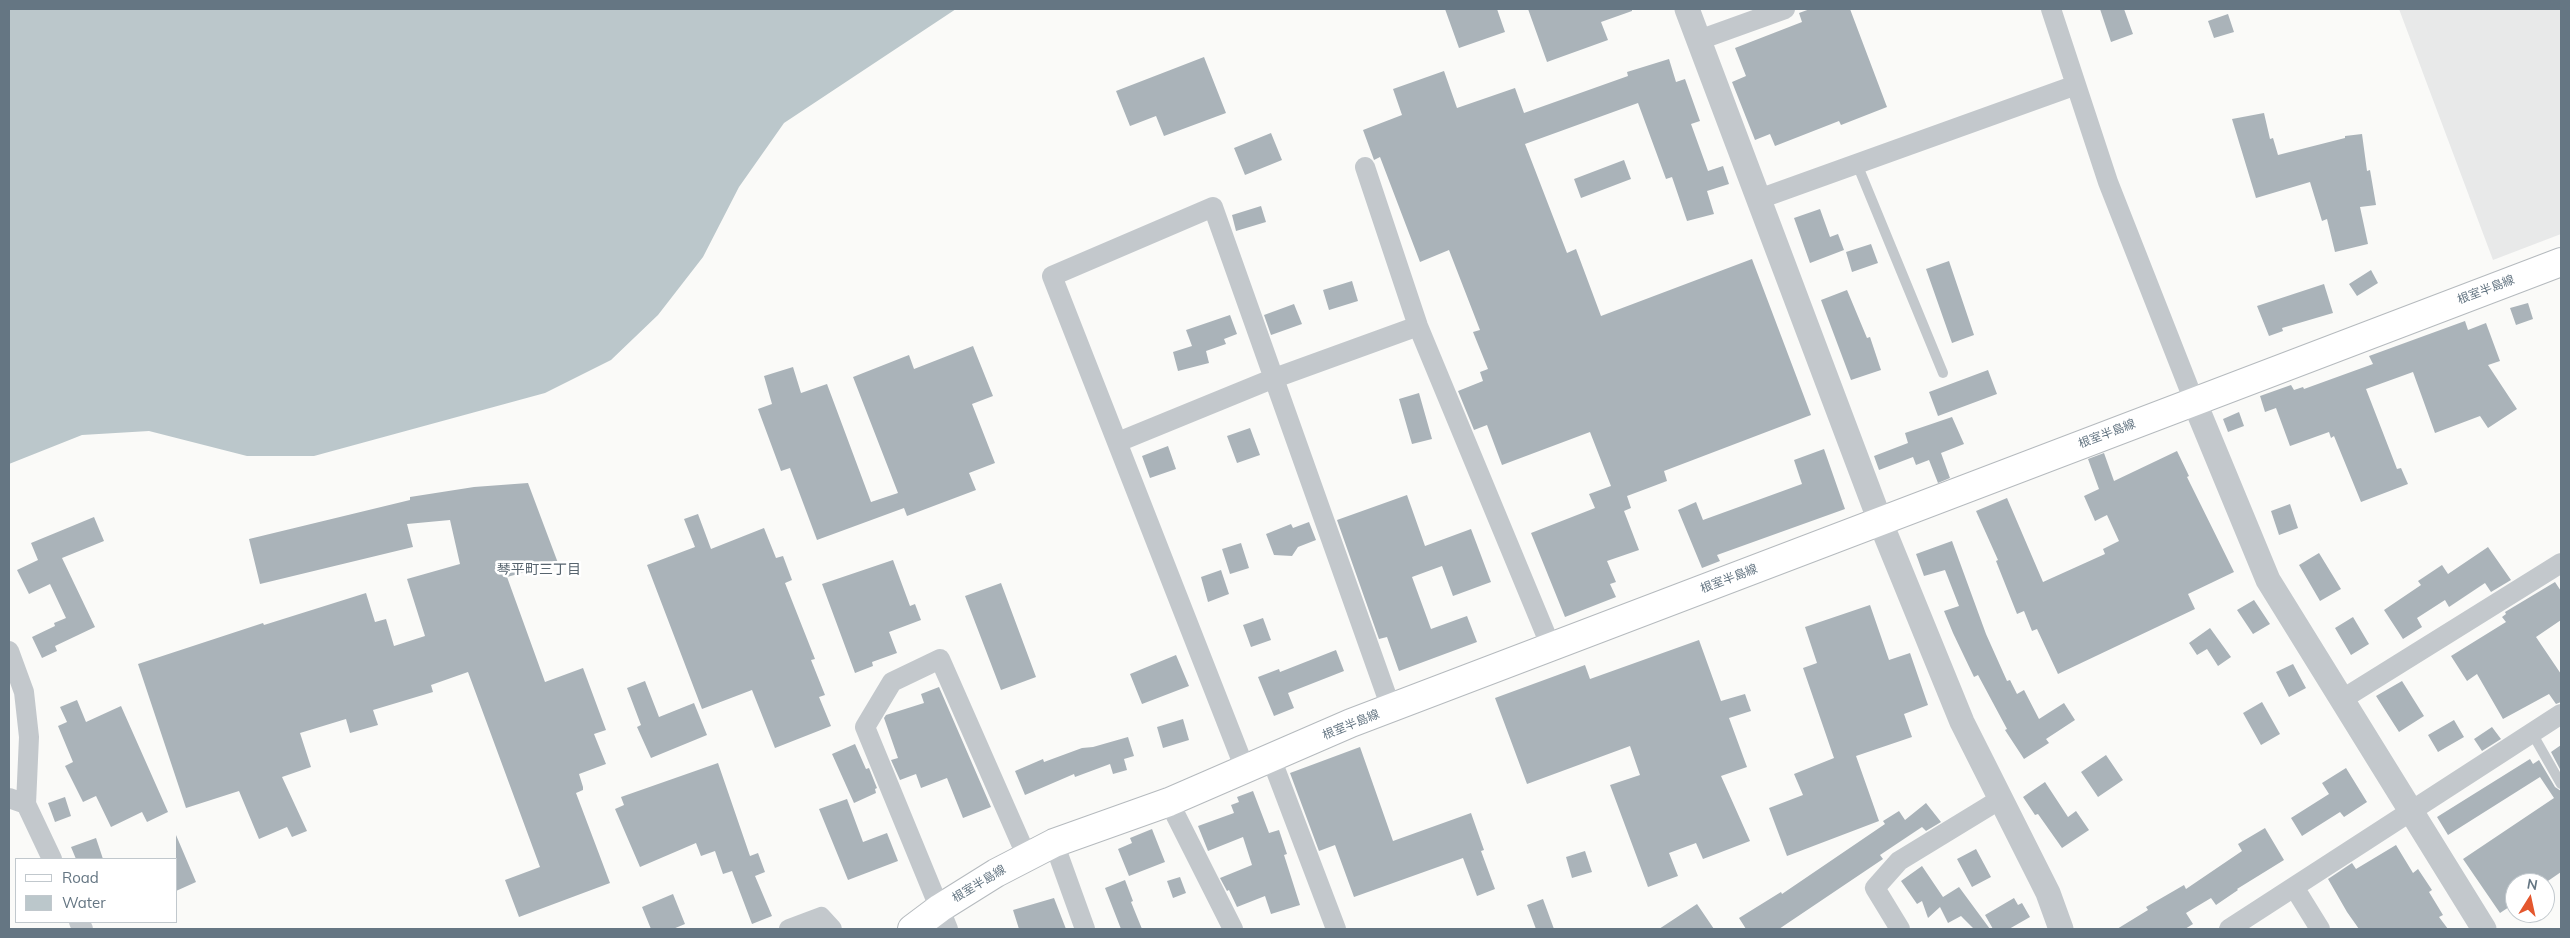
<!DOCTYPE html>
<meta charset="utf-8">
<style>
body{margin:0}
#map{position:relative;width:2570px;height:938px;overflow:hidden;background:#fafaf8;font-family:Mulish,sans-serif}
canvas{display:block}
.frame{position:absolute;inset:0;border:10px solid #657683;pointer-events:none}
.legend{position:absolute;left:15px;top:858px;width:162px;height:65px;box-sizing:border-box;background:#fff;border:1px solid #c1c8cd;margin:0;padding:6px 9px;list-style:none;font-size:15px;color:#657683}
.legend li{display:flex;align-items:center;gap:10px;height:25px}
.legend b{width:25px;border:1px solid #c1c8cd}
.north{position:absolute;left:2505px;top:873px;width:50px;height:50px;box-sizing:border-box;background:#fff;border:1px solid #c1c8cd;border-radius:50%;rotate:10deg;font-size:14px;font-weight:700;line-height:20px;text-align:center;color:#657683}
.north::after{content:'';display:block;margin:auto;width:18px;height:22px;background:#e4572e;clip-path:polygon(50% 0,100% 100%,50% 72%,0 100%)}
</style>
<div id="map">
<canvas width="2570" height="938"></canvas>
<div class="frame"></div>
<ul class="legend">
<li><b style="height:6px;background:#fff"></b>Road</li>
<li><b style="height:14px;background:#bbc7cb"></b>Water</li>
</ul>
<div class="north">N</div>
</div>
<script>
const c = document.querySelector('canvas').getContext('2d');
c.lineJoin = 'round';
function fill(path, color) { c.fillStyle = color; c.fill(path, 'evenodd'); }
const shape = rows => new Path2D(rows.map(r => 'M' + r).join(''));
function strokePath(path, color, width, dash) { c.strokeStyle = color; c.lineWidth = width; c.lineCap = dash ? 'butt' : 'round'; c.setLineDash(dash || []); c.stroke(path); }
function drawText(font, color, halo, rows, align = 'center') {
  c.font = font + ' Mulish,"Noto Sans JP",sans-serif'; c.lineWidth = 5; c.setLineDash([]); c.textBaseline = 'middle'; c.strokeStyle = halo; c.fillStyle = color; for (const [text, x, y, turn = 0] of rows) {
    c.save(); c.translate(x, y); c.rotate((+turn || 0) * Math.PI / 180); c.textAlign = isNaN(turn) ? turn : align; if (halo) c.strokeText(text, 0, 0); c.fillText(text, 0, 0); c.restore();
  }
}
fill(shape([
 [2399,9,2561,9,2561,234,2493,260]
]), '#e8e9e9');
fill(shape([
 [9,9,956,9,784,123,739,187,703,257,658,315,611,360,545,393,314,456,247,456,149,431,82,435,9,464]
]), '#bbc7cb');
fill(shape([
 [1445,9,1497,9,1505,32,1459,48],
 [1528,9,1632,9,1632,11,1601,22,1608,40,1547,62],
 [1810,9,1850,9,1887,107,1841,125,1839,121,1775,146,1770,134,1755,140,1732,82,1746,76,1735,48,1802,22,1799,13],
 [2100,9,2124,9,2133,34,2111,42],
 [2228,14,2234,32,2214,38,2208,21],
 [1204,57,1226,113,1164,136,1156,116,1130,126,1116,91],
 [1669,59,1676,82,1685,79,1700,121,1691,124,1708,171,1723,166,1729,184,1707,191,1714,214,1687,221,1672,177,1666,179,1638,103,1525,144,1567,253,1576,249,1601,316,1752,259,1811,415,1664,471,1667,481,1627,496,1631,508,1624,511,1639,550,1607,561,1616,582,1610,584,1616,597,1565,617,1531,533,1595,508,1589,494,1611,486,1590,432,1502,465,1487,425,1474,430,1458,391,1483,381,1480,372,1488,369,1473,332,1480,330,1449,250,1420,262,1380,157,1374,160,1363,130,1402,115,1393,89,1444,71,1457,108,1515,88,1524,113,1628,76,1627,72],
 [2264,113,2270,139,2273,138,2278,155,2345,138,2345,136,2362,134,2367,171,2370,170,2376,205,2360,207,2368,244,2335,252,2327,219,2322,221,2310,182,2256,198,2232,119],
 [1271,133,1282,160,1245,175,1234,148],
 [1624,160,1631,179,1581,198,1574,179],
 [1261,206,1266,222,1236,231,1232,215],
 [1820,209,1830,237,1838,234,1844,250,1810,263,1794,218],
 [1871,244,1878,263,1852,272,1846,252],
 [1949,261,1974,335,1952,343,1926,269],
 [2371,270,2378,283,2357,296,2349,284],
 [1352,281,1358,301,1329,310,1323,290],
 [2324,284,2333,313,2282,328,2283,331,2269,336,2257,306],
 [1847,290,1867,338,1870,337,1881,370,1851,380,1821,300],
 [2528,303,2533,319,2516,325,2510,308],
 [1294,304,1302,324,1271,335,1264,315],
 [1230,315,1237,334,1224,339,1226,344,1206,351,1209,363,1178,371,1173,352,1192,346,1186,330],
 [2465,321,2468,330,2486,323,2500,361,2488,365,2517,409,2488,428,2480,416,2435,433,2413,372,2366,389,2397,469,2401,468,2408,484,2361,502,2334,436,2331,438,2329,432,2290,446,2276,408,2265,412,2260,396,2291,385,2294,390,2303,387,2304,389,2373,364,2369,356],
 [973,346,993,396,972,404,995,463,969,473,976,490,907,516,904,508,817,540,790,468,781,471,758,409,772,404,764,376,793,367,801,393,827,384,871,502,898,493,853,377,909,355,914,369],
 [1988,370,1997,394,1938,416,1929,392],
 [1419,393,1432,439,1412,444,1399,399],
 [2239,412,2244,426,2228,432,2223,419],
 [1952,417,1964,444,1941,453,1950,478,1938,483,1929,460,1916,465,1913,457,1879,470,1874,456,1908,443,1905,433],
 [1250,428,1260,455,1237,463,1227,436],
 [1168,446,1176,469,1150,478,1142,456],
 [1824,449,1845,509,1717,555,1720,561,1702,568,1678,510,1696,502,1703,520,1802,484,1794,460],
 [2177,451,2189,476,2187,477,2234,572,2188,594,2195,609,2058,674,2037,629,2032,631,2024,611,2017,614,1996,561,1998,560,1976,511,2007,498,2043,582,2105,554,2103,549,2119,541,2107,515,2095,521,2084,496,2099,489,2088,459,2104,453,2114,481],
 [528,483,558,563,507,577,545,682,583,668,606,730,594,734,606,764,579,774,583,787,583,790,576,793,610,883,519,917,505,880,540,867,468,672,431,685,433,692,373,710,378,725,350,733,346,719,300,733,311,767,282,777,307,831,292,837,287,827,259,839,239,791,186,808,138,664,263,623,264,625,366,593,375,622,386,619,394,646,425,636,407,579,460,564,450,520,407,524,413,547,260,584,249,539,410,500,410,497,474,487],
 [1407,495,1425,546,1471,529,1491,582,1453,596,1442,566,1412,577,1431,629,1467,616,1477,642,1399,671,1387,637,1379,639,1337,520],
 [2290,504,2298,528,2279,535,2271,511],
 [698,514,711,549,764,528,776,558,783,556,792,580,785,583,815,659,811,660,825,695,819,697,831,726,775,748,752,690,702,709,647,565,695,547,684,519],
 [94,517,104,541,62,558,95,627,55,646,57,651,42,658,32,637,55,626,54,623,66,618,50,584,29,594,17,570,38,560,31,543],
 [1309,522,1316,540,1298,547,1292,556,1274,555,1266,534,1291,524,1293,528],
 [1952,541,1986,634,2007,681,2010,680,2017,694,2024,690,2039,719,2064,703,2075,720,2046,739,2049,743,2024,759,2005,730,2007,729,1978,675,1974,677,1953,633,1944,611,1959,606,1945,570,1924,576,1916,554],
 [1241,543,1249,568,1230,574,1222,549],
 [2488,547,2511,580,2491,592,2485,583,2449,607,2445,600,2417,618,2422,627,2403,639,2384,610,2421,585,2418,581,2442,565,2448,574],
 [2319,553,2341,589,2320,601,2299,565],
 [893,560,910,606,915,604,921,620,889,632,897,653,872,662,873,666,855,673,822,584],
 [1221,570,1229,594,1208,602,1201,577],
 [2555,582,2561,591,2561,620,2536,637,2561,674,2561,702,2556,704,2549,694,2503,719,2477,674,2467,681,2451,656,2506,622,2502,617,2506,614,2505,612],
 [1001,583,1036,677,1001,690,965,596],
 [2254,600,2270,624,2253,634,2237,610],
 [1870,605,1889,660,1910,653,1928,705,1904,714,1912,737,1856,756,1879,821,1787,856,1769,808,1803,795,1794,774,1834,758,1803,668,1817,663,1805,627],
 [2353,617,2369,644,2351,655,2335,628],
 [1263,618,1271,640,1251,647,1243,625],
 [2210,628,2231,657,2218,666,2207,649,2197,655,2189,643],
 [1699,640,1721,701,1745,694,1751,711,1729,718,1747,767,1721,776,1750,841,1703,859,1696,843,1669,853,1678,876,1648,887,1610,785,1640,775,1630,746,1527,784,1495,698,1585,665,1590,679],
 [1336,650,1344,671,1288,693,1294,708,1274,716,1258,677,1279,669,1280,672],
 [1176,655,1189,686,1142,704,1130,674],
 [2293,664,2306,688,2289,697,2276,672],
 [645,681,659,717,694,703,707,735,651,758,637,727,641,725,627,688],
 [2402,681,2424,716,2399,732,2376,696],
 [939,687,991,807,963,818,947,778,921,788,916,774,900,780,891,760,898,758,884,718,886,715,924,703,921,694],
 [77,700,86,722,121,706,168,812,147,822,142,812,111,827,96,796,83,802,65,766,73,762,58,726,67,722,60,707],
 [2262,702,2280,734,2261,745,2243,713],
 [1183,719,1189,740,1163,748,1157,727],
 [2454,720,2464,737,2438,752,2428,735],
 [2492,727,2501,739,2482,751,2474,739],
 [1128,737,1134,756,1124,759,1127,770,1113,774,1110,764,1075,777,1074,774,1025,795,1015,771,1043,759,1044,762,1082,748,1093,747],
 [855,744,866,769,869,768,877,788,875,789,876,793,854,803,832,754],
 [2561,745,2561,771,2551,752],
 [1360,747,1393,841,1471,813,1484,850,1481,851,1495,889,1477,896,1463,858,1354,897,1335,845,1319,851,1290,773],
 [2106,755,2123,780,2098,797,2081,772],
 [2530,759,2533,764,2539,760,2555,787,2561,791,2561,872,2545,883,2515,883,2515,903,2500,913,2463,859,2554,798,2540,777,2448,835,2437,817],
 [718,763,750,856,758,853,765,872,755,876,772,916,752,924,732,871,723,874,715,851,701,856,696,843,640,867,615,809,624,805,621,797],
 [2346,768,2367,802,2344,817,2340,812,2302,836,2291,818,2329,794,2322,783],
 [2045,782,2068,817,2076,811,2089,830,2062,848,2038,814,2035,815,2023,797],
 [1253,791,1269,833,1279,830,1287,854,1284,855,1300,905,1271,914,1265,896,1237,907,1229,890,1227,891,1220,878,1252,865,1243,837,1208,851,1198,826,1234,813,1231,805,1239,802,1237,797],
 [65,797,71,816,55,822,48,803],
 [847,799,863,842,887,833,898,861,848,880,819,809],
 [1926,803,1941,822,1926,831,1922,827,1880,855,1883,859,1779,929,1746,929,1739,918,1781,892,1782,894,1885,824,1883,821,1899,811,1905,820],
 [2265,828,2284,860,2237,889,2238,890,2216,905,2211,898,2186,913,2193,924,2185,929,2117,929,2148,910,2146,907,2184,885,2186,889,2242,851,2238,844],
 [1152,829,1165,862,1129,876,1118,849,1132,843,1130,838],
 [176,835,196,882,176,891],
 [96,838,103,859,76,859,71,847],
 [2396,845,2413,873,2418,869,2432,890,2429,892,2443,915,2439,917,2448,929,2359,929,2347,912,2328,879,2352,863,2356,869],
 [1976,849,1991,877,1972,887,1957,859],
 [1585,851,1592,872,1572,878,1566,857],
 [1922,866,1943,897,1959,887,1990,929,1974,929,1961,916,1948,923,1940,907,1928,918,1922,901,1917,904,1901,881],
 [1180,877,1186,893,1173,898,1167,881],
 [1125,880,1133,901,1131,902,1142,929,1121,929,1105,888],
 [673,894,685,924,673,929,651,929,642,907],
 [1054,898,1066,929,1019,929,1013,910],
 [2014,898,2018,905,2022,903,2030,917,2009,929,1993,929,1985,915],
 [1543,899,1554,929,1536,929,1527,905],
 [1697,904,1714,929,1659,929]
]), '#aab3b9');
const primary = shape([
 [912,929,940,908,996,873,1054,843,1169,802,1351,723,2561,262]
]);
strokePath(primary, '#b5babe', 30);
strokePath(shape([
 [1857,164,1943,373],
 [2532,733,2561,784]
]), '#c3c8cc', 10);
strokePath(shape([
 [2051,9,2108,182,2194,401],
 [1699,40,1785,9],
 [1365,167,1418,326,1551,647],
 [1759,199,2076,85],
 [1118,442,1272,379,1418,326],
 [9,651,24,692,29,737,26,804],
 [2341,700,2561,563],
 [1271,758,1336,929],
 [1245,769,1052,276,1213,207,1391,708],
 [9,798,26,804,52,859],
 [1169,802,1233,929],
 [1054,843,1085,929],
 [2294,887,2320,929],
 [79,922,83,929],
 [789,929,821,917,832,929],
 [948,929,865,727,892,682,940,659,1027,857],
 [1900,929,1875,888,1899,861,1999,800],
 [2229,929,2561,714]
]), '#c3c8cc', 20);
strokePath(shape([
 [1687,9,1880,521,1962,722,2048,893,2061,929],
 [2194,401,2268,580,2484,929]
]), '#c3c8cc', 25);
strokePath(primary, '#fff', 28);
drawText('12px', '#657683', '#fff', [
 ["根室半島線",2486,290,-21],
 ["根室半島線",2107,434,-21],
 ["根室半島線",1729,579,-21],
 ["根室半島線",1351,725,-22],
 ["根室半島線",979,884,-31]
]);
drawText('14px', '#57646e', '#fff', [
 ["琴平町三丁目",539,570]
]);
</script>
